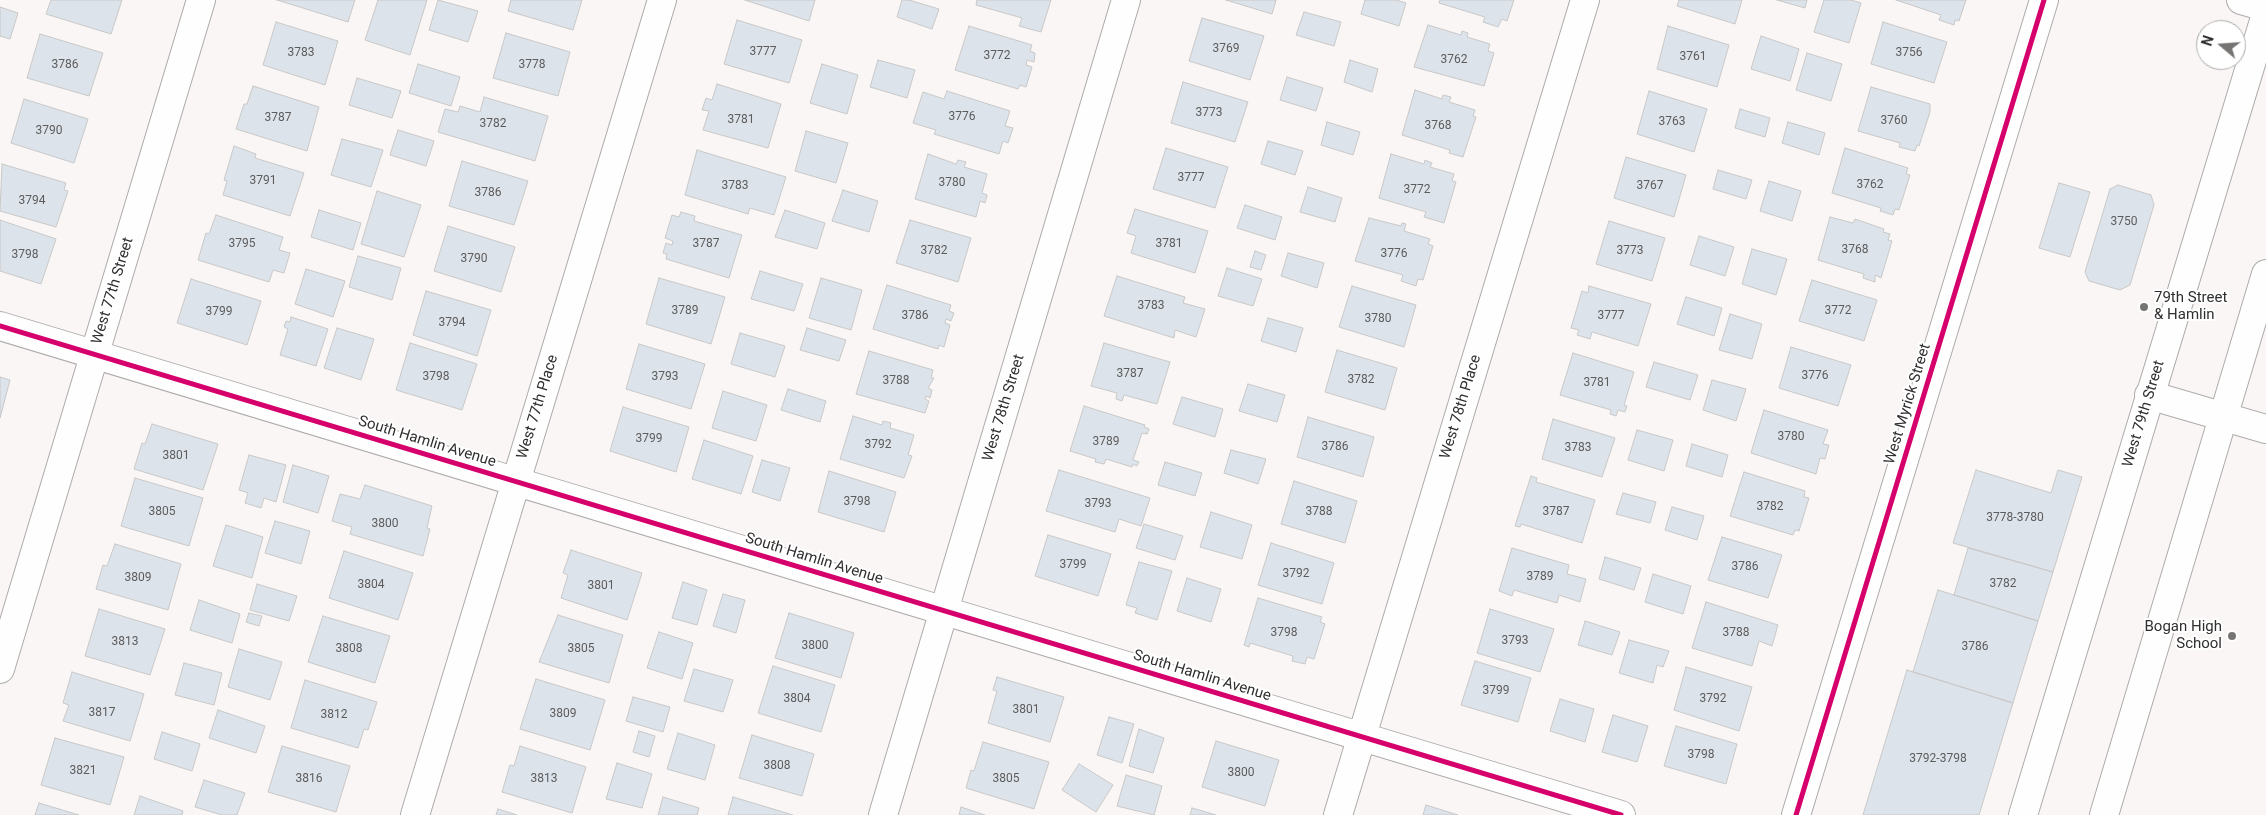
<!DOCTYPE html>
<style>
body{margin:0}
#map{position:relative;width:2266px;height:815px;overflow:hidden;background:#f9f6f5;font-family:Roboto,sans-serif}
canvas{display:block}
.north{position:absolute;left:2196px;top:20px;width:50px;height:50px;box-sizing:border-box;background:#fff;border:1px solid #adacab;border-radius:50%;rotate:288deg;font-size:14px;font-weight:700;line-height:20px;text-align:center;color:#312f2e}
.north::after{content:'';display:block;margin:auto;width:18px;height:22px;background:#777574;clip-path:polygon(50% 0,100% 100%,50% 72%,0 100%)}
</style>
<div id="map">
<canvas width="2266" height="815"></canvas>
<div class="north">N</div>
</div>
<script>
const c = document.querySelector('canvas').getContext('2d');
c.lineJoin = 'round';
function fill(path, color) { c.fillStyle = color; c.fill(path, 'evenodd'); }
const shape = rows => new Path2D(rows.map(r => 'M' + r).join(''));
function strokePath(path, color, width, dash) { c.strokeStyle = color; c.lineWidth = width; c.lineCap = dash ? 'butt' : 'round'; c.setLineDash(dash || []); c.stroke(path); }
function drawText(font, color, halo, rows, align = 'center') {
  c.font = font + ' Roboto,sans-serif'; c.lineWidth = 4; c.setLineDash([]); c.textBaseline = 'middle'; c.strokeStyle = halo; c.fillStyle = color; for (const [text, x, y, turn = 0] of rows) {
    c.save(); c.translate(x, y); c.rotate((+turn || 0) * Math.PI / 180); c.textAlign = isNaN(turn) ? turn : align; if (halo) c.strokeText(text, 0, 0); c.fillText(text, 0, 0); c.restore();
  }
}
const building = shape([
 [51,0,122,0,111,34,46,14,51,0],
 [277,0,355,0,348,22,277,0],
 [378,0,427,0,410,55,365,40,378,0],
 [438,0,478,11,468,42,429,30,438,0],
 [511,0,582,0,573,30,508,11,511,0],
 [745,0,815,0,809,21,745,0],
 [902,0,909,0,939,9,932,29,897,17,902,0],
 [977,0,1051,0,1041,32,1019,26,1022,18,976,5,977,0],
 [1226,0,1276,0,1272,14,1226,0],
 [1365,0,1396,0,1406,3,1399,26,1361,14,1365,0],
 [1440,0,1514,0,1507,21,1502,19,1498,27,1483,22,1485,17,1439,3,1440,0],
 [1679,0,1742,0,1735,24,1677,6,1679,0],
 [1777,0,1807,0,1805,8,1777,0],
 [1824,0,1851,0,1861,3,1849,43,1814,32,1824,0],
 [1896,0,1966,0,1959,21,1955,20,1954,25,1939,20,1941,15,1896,0],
 [0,7,18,13,10,39,0,36,0,7],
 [1304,12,1341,22,1334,46,1296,35,1304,12],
 [1202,18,1264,36,1250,80,1189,61,1202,18],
 [737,20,802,40,789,83,724,64,737,20],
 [276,22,338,41,325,85,263,65,276,22],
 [1883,22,1947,42,1934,83,1871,64,1883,22],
 [1428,25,1461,35,1462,31,1468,33,1467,37,1490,44,1488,51,1494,53,1484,86,1414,67,1428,25],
 [969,26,1032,45,1030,51,1035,53,1034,62,1027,60,1026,65,1032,67,1026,87,1020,85,1018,89,955,70,969,26],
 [1668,26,1729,45,1717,87,1657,69,1668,26],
 [506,33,570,52,558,96,493,78,506,33],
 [40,34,103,53,89,96,27,78,40,34],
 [1761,36,1799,49,1790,81,1751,69,1761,36],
 [1807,53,1842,64,1831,101,1796,90,1807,53],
 [878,60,915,70,907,98,870,87,878,60],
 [1350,60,1378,69,1372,92,1344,82,1350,60],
 [418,64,460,77,451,106,409,93,418,64],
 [822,64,858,75,847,114,810,103,822,64],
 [1287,77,1323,88,1316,111,1280,100,1287,77],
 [357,78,401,91,392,118,349,105,357,78],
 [1183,82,1248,102,1235,142,1171,123,1183,82],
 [717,84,781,104,768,148,703,130,709,111,702,110,706,98,712,100,717,84],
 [253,86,319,107,307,151,236,129,244,104,247,104,253,86],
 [1871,87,1930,104,1930,112,1919,146,1917,145,1915,151,1899,147,1900,143,1858,131,1871,87],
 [1415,90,1442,99,1443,95,1451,97,1449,102,1475,110,1473,116,1476,117,1463,157,1449,153,1450,150,1402,135,1415,90],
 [947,91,1010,111,1005,126,1013,128,1008,143,1003,141,999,154,934,134,936,130,913,123,923,92,944,99,947,91],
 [1649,91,1707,109,1694,152,1637,134,1649,91],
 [484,97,548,116,535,161,438,132,445,109,458,112,460,106,480,112,484,97],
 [24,99,88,119,74,163,11,143,24,99],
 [1740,109,1770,118,1765,137,1735,128,1740,109],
 [1327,122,1360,132,1353,155,1321,145,1327,122],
 [1788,122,1825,133,1819,155,1782,143,1788,122],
 [398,130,434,141,426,166,390,155,398,130],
 [806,131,848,143,836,183,795,171,806,131],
 [342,139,383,150,371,187,331,175,342,139],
 [1268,141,1303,151,1295,175,1261,164,1268,141],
 [234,146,256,154,255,158,304,173,290,216,223,195,227,181,224,180,234,146],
 [1166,148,1228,167,1215,208,1153,189,1166,148],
 [1845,148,1908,168,1906,174,1910,175,1899,210,1895,209,1893,215,1880,211,1881,208,1832,193,1845,148],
 [697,150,786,177,774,215,750,208,748,214,685,195,697,150],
 [928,154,956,164,958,160,966,162,964,167,987,174,982,193,987,195,985,203,980,201,976,217,915,199,928,154],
 [1391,154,1424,164,1425,160,1432,163,1430,167,1454,174,1452,181,1456,182,1444,223,1424,217,1426,212,1379,198,1391,154],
 [1626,157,1686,175,1674,217,1614,198,1626,157],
 [462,161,528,181,514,225,449,206,462,161],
 [2,164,66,183,64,190,68,191,56,227,0,211,2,164],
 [1718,170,1752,180,1746,199,1713,189,1718,170],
 [1769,181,1801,191,1792,221,1760,211,1769,181],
 [2059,183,2090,192,2070,257,2039,248,2059,183],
 [2118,185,2151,195,2154,205,2130,285,2120,290,2089,281,2085,272,2110,189,2118,185],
 [1308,187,1342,198,1335,222,1300,212,1308,187],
 [843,190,878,201,869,232,832,221,843,190],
 [377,191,421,205,404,257,361,244,377,191],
 [1245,205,1282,217,1275,240,1237,228,1245,205],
 [1135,209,1208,231,1195,273,1131,253,1136,236,1127,233,1135,209],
 [319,210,361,223,353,250,311,237,319,210],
 [785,210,825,223,817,249,775,237,785,210],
 [681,212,695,216,694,221,742,235,729,278,666,259,667,254,663,253,666,243,672,245,673,241,665,238,672,215,679,217,681,212],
 [216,215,283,237,279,250,290,253,284,273,273,270,269,282,198,260,206,233,209,234,216,215],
 [1830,217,1853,223,1855,219,1884,229,1883,232,1890,234,1888,240,1892,241,1881,278,1875,275,1875,282,1863,278,1864,274,1818,260,1830,217],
 [1369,218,1401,226,1402,223,1406,224,1404,231,1430,239,1428,244,1433,246,1423,280,1418,279,1416,286,1401,281,1403,275,1355,261,1369,218],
 [0,220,56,239,41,284,0,271,0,220],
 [910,220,971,238,958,282,896,263,910,220],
 [1609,221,1665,238,1652,281,1596,264,1609,221],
 [448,226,515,247,501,292,434,271,448,226],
 [1699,236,1734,247,1725,276,1690,265,1699,236],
 [1752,249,1787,259,1776,295,1742,284,1752,249],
 [1255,251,1266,255,1261,270,1250,267,1255,251],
 [1288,253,1324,263,1317,288,1281,276,1288,253],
 [358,256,401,268,392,300,349,287,358,256],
 [1227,268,1262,279,1253,306,1218,296,1227,268],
 [306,269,345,281,333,317,295,304,306,269],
 [760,271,803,284,794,311,751,299,760,271],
 [1117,276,1185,297,1183,303,1205,309,1196,337,1175,330,1174,338,1104,316,1117,276],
 [659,278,725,297,711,344,646,324,659,278],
 [821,278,862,290,851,330,809,318,821,278],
 [191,279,261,301,247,345,177,323,191,279],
 [1812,280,1877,300,1864,341,1799,321,1812,280],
 [887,285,951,305,949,311,954,313,951,321,946,319,945,323,950,325,944,347,939,345,938,349,873,329,887,285],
 [1352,286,1416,305,1404,347,1339,327,1352,286],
 [1589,286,1651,304,1638,346,1592,332,1590,339,1577,335,1579,330,1571,328,1582,291,1588,293,1589,286],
 [426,291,491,310,477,356,413,335,426,291],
 [1686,297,1722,308,1714,336,1677,324,1686,297],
 [1730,314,1762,324,1752,359,1719,350,1730,314],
 [291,317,328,329,316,366,280,355,288,329,284,327,286,321,290,322,291,317],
 [1268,318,1303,328,1296,352,1261,341,1268,318],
 [337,328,374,339,361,380,324,368,337,328],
 [807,328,846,340,839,361,800,350,807,328],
 [740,333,785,346,775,377,731,364,740,333],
 [410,343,477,364,462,410,396,390,410,343],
 [1104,343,1170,362,1157,404,1124,395,1122,401,1116,399,1117,393,1091,386,1104,343],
 [639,344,705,364,691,409,626,389,639,344],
 [1791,347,1851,365,1838,406,1779,388,1791,347],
 [1337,350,1397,368,1385,410,1325,392,1337,350],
 [869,351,933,370,931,378,934,378,928,388,932,390,930,398,926,396,925,399,929,401,925,413,856,394,869,351],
 [1573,353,1634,372,1624,405,1627,406,1625,412,1618,410,1616,416,1610,414,1611,410,1560,395,1573,353],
 [1654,362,1698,375,1690,400,1646,387,1654,362],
 [0,377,10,380,0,418,0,377],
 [1712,380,1746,389,1736,421,1703,410,1712,380],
 [1248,384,1285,395,1277,422,1239,411,1248,384],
 [788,389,826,401,820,422,781,410,788,389],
 [723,391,767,405,756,441,712,428,723,391],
 [1182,397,1223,409,1215,437,1173,424,1182,397],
 [1084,406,1145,425,1144,427,1149,429,1147,434,1142,433,1133,460,1139,462,1137,466,1133,464,1132,467,1106,459,1104,464,1095,462,1096,459,1070,451,1084,406],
 [623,407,689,427,676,472,610,451,623,407],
 [1764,410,1828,430,1823,444,1829,445,1825,459,1820,458,1816,474,1751,453,1764,410],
 [853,416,882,425,883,421,891,423,890,428,914,435,908,455,912,456,904,478,840,459,853,416],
 [1308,417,1374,437,1363,477,1297,457,1308,417],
 [1553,419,1615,438,1602,477,1542,459,1553,419],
 [152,424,218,444,203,490,134,469,142,443,145,444,152,424],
 [1637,430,1673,440,1664,471,1628,460,1637,430],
 [704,440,753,456,741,494,692,479,704,440],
 [1692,444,1728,455,1722,477,1686,466,1692,444],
 [1231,450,1266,459,1258,484,1224,473,1231,450],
 [249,455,286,465,276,502,264,498,261,508,245,503,248,493,239,490,249,455],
 [762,460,790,468,780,501,752,492,762,460],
 [1165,462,1202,473,1195,496,1158,485,1165,462],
 [293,465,329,476,318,513,283,502,293,465],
 [1059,470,1150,498,1141,526,1119,519,1115,532,1046,511,1059,470],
 [1976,470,2051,493,2058,470,2082,477,2053,572,1953,543,1976,470],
 [829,471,896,492,884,532,818,512,829,471],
 [1744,472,1805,491,1804,497,1809,498,1799,531,1795,530,1793,535,1730,516,1744,472],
 [1531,476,1537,478,1536,482,1595,500,1582,543,1521,524,1520,527,1515,526,1531,476],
 [135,478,203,498,189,546,121,526,135,478],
 [1294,481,1357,501,1345,543,1281,524,1294,481],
 [365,485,432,506,427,528,430,529,423,556,350,534,352,527,332,521,340,494,360,499,365,485],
 [1623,493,1656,502,1650,523,1616,514,1623,493],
 [1672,507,1704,516,1697,540,1665,530,1672,507],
 [1211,512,1252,525,1242,559,1200,547,1211,512],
 [275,521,310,531,301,564,265,553,275,521],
 [1144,524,1183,536,1175,560,1136,548,1144,524],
 [226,525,263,537,252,578,213,566,226,525],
 [1048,535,1111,554,1098,596,1035,576,1048,535],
 [1722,537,1782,555,1768,598,1708,580,1722,537],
 [1271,543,1334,563,1322,604,1258,585,1271,543],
 [115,544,181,564,168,610,96,589,103,565,107,566,115,544],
 [1512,548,1569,565,1567,574,1586,579,1580,602,1559,595,1557,603,1514,590,1512,596,1499,591,1512,548],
 [1968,548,2053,572,2038,621,1954,595,1968,548],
 [571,550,642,573,627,620,561,598,568,575,563,573,571,550],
 [344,551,413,573,398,620,329,598,344,551],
 [1605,557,1641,568,1634,590,1599,579,1605,557],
 [1139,562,1172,571,1157,620,1135,613,1137,608,1126,605,1139,562],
 [1653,574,1691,586,1683,614,1645,602,1653,574],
 [1187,578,1221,589,1211,622,1177,611,1187,578],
 [683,582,707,590,697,625,672,618,683,582],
 [257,584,297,596,289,621,250,610,257,584],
 [1938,590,2038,621,2013,703,1913,672,1938,590],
 [723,594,745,600,736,633,713,626,723,594],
 [1258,598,1322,617,1320,622,1325,624,1314,659,1307,657,1305,664,1292,661,1293,656,1250,643,1249,647,1244,645,1258,598],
 [199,600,240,614,232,643,190,630,199,600],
 [1706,602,1778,625,1772,646,1759,641,1752,666,1692,648,1706,602],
 [99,609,165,629,150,675,85,656,99,609],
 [1490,609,1554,629,1540,672,1477,653,1490,609],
 [249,613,262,616,259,626,246,622,249,613],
 [789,613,854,633,841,678,775,658,789,613],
 [558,615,623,635,609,683,539,662,558,615],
 [323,616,390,636,375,683,308,662,323,616],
 [1585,621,1620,632,1612,655,1578,645,1585,621],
 [659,632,693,643,682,679,647,668,659,632],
 [1629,640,1669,651,1663,667,1657,665,1653,683,1619,673,1629,640],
 [239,649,282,662,270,700,228,687,239,649],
 [1475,661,1531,678,1518,722,1461,705,1475,661],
 [184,663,222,673,214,705,175,695,184,663],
 [773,666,835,685,821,732,758,713,773,666],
 [1686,667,1752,687,1739,731,1674,710,1686,667],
 [694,669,733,680,723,712,684,701,694,669],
 [1907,670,2013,703,1979,815,1863,815,1907,670],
 [72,672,144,694,130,741,63,721,69,705,63,703,72,672],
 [997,677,1064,697,1050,742,988,723,997,691,993,690,997,677],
 [536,679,605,700,590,750,520,729,536,679],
 [305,680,377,702,368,730,364,729,358,748,291,728,305,680],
 [633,697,670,707,663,732,626,721,633,697],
 [1560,699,1594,709,1585,742,1550,731,1560,699],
 [218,710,265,726,256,753,209,738,218,710],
 [1613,715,1648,726,1637,762,1602,752,1613,715],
 [1109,717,1134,724,1122,763,1097,755,1109,717],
 [1676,726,1737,744,1726,784,1664,766,1676,726],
 [1139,729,1164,738,1153,773,1129,766,1139,729],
 [639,731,655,736,649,757,633,752,639,731],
 [162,732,200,744,192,771,154,759,162,732],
 [678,733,715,745,705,780,667,769,678,733],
 [752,735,814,754,802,796,739,778,752,735],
 [55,738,124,757,110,805,41,785,55,738],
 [1216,741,1279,760,1265,806,1202,787,1216,741],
 [983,742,1049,762,1034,809,966,788,971,770,974,771,983,742],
 [282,746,350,766,336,812,268,792,282,746],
 [520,746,586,767,572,813,502,792,510,765,514,766,520,746],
 [617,763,652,774,642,808,606,799,617,763],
 [1079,764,1113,785,1096,812,1062,790,1079,764],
 [1126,775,1162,786,1154,815,1117,806,1126,775],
 [204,780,245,793,237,815,222,815,195,807,204,780],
 [140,796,183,811,182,815,134,815,140,796],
 [663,797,699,808,697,815,658,815,663,797],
 [733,797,793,815,728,815,733,797],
 [39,803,79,815,35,815,39,803],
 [1426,805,1458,815,1423,815,1426,805],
 [961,807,985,815,959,815,961,807],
 [1192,808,1216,815,1190,815,1192,808],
 [498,809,517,815,496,815,498,809]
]);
fill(building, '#dde3ea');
strokePath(building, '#c9c8c8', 1);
const minor = shape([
 [2241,0,2266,7],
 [0,326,1621,815],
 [2149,395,2266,429],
 [0,669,201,0],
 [415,815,662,0],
 [883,815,1126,0],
 [1338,815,1585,0],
 [1796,815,2044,0]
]);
const secondary = shape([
 [2023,815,2266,14],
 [2104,815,2266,274]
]);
strokePath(minor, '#aeabaa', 30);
strokePath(secondary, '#aeabaa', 30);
strokePath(minor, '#fefefe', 28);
strokePath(secondary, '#fefefe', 28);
strokePath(shape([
 [0,326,1621,815],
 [1796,815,2044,0]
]), '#d6006c', 5);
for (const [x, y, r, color] of [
 [2144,307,5,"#777574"],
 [2232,636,5,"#777574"]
]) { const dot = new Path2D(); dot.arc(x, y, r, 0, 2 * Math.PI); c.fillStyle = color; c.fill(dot); strokePath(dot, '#fff', 2); }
drawText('12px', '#5c5c5d', null, [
 ["3769",1226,49],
 ["3777",763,52],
 ["3783",301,53],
 ["3756",1909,53],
 ["3772",997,56],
 ["3761",1693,57],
 ["3762",1454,60],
 ["3786",65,65],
 ["3778",532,65],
 ["3773",1209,113],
 ["3776",962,117],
 ["3787",278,118],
 ["3781",741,120],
 ["3760",1894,121],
 ["3763",1672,122],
 ["3782",493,124],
 ["3768",1438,126],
 ["3790",49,131],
 ["3777",1191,178],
 ["3791",263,181],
 ["3780",952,183],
 ["3762",1870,185],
 ["3783",735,186],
 ["3767",1650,186],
 ["3772",1417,190],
 ["3786",488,193],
 ["3794",32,201],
 ["3750",2124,222],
 ["3795",242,244],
 ["3787",706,244],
 ["3781",1169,244],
 ["3768",1855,250],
 ["3782",934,251],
 ["3773",1630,251],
 ["3776",1394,254],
 ["3798",25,255],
 ["3790",474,259],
 ["3783",1151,306],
 ["3789",685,311],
 ["3772",1838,311],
 ["3799",219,312],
 ["3786",915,316],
 ["3777",1611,316],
 ["3780",1378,319],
 ["3794",452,323],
 ["3787",1130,374],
 ["3776",1815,376],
 ["3798",436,377],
 ["3793",665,377],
 ["3782",1361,380],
 ["3788",896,381],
 ["3781",1597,383],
 ["3780",1791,437],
 ["3799",649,439],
 ["3789",1106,442],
 ["3792",878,445],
 ["3786",1335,447],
 ["3783",1578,448],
 ["3801",176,456],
 ["3798",857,502],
 ["3793",1098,504],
 ["3782",1770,507],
 ["3805",162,512],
 ["3788",1319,512],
 ["3787",1556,512],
 ["3778-3780",2015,518],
 ["3800",385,524],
 ["3799",1073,565],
 ["3786",1745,567],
 ["3792",1296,574],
 ["3789",1540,577],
 ["3809",138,578],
 ["3782",2003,584],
 ["3804",371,585],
 ["3801",601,586],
 ["3798",1284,633],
 ["3788",1736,633],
 ["3793",1515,641],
 ["3813",125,642],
 ["3800",815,646],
 ["3786",1975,647],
 ["3808",349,649],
 ["3805",581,649],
 ["3799",1496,691],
 ["3804",797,699],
 ["3792",1713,699],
 ["3801",1026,710],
 ["3817",102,713],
 ["3809",563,714],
 ["3812",334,715],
 ["3798",1701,755],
 ["3792-3798",1938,759],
 ["3808",777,766],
 ["3821",83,771],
 ["3800",1241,773],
 ["3816",309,779],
 ["3813",544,779],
 ["3805",1006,779]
]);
drawText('15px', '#312f2e', '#fff', [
 ["West 77th Street",113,291,-73],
 ["West Myrick Street",1908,404,-73],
 ["West 77th Place",538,407,-73],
 ["West 78th Place",1461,407,-73],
 ["West 78th Street",1004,408,-73],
 ["West 79th Street",2144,414,-73],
 ["South Hamlin Avenue",427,442,17],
 ["South Hamlin Avenue",814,559,17],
 ["South Hamlin Avenue",1202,676,17]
]);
drawText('15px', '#312f2e', '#fff', [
 ["79th Street",2154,298],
 ["& Hamlin",2154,315],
 ["Bogan High",2222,627,"right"],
 ["School",2222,644,"right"]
], 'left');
</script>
